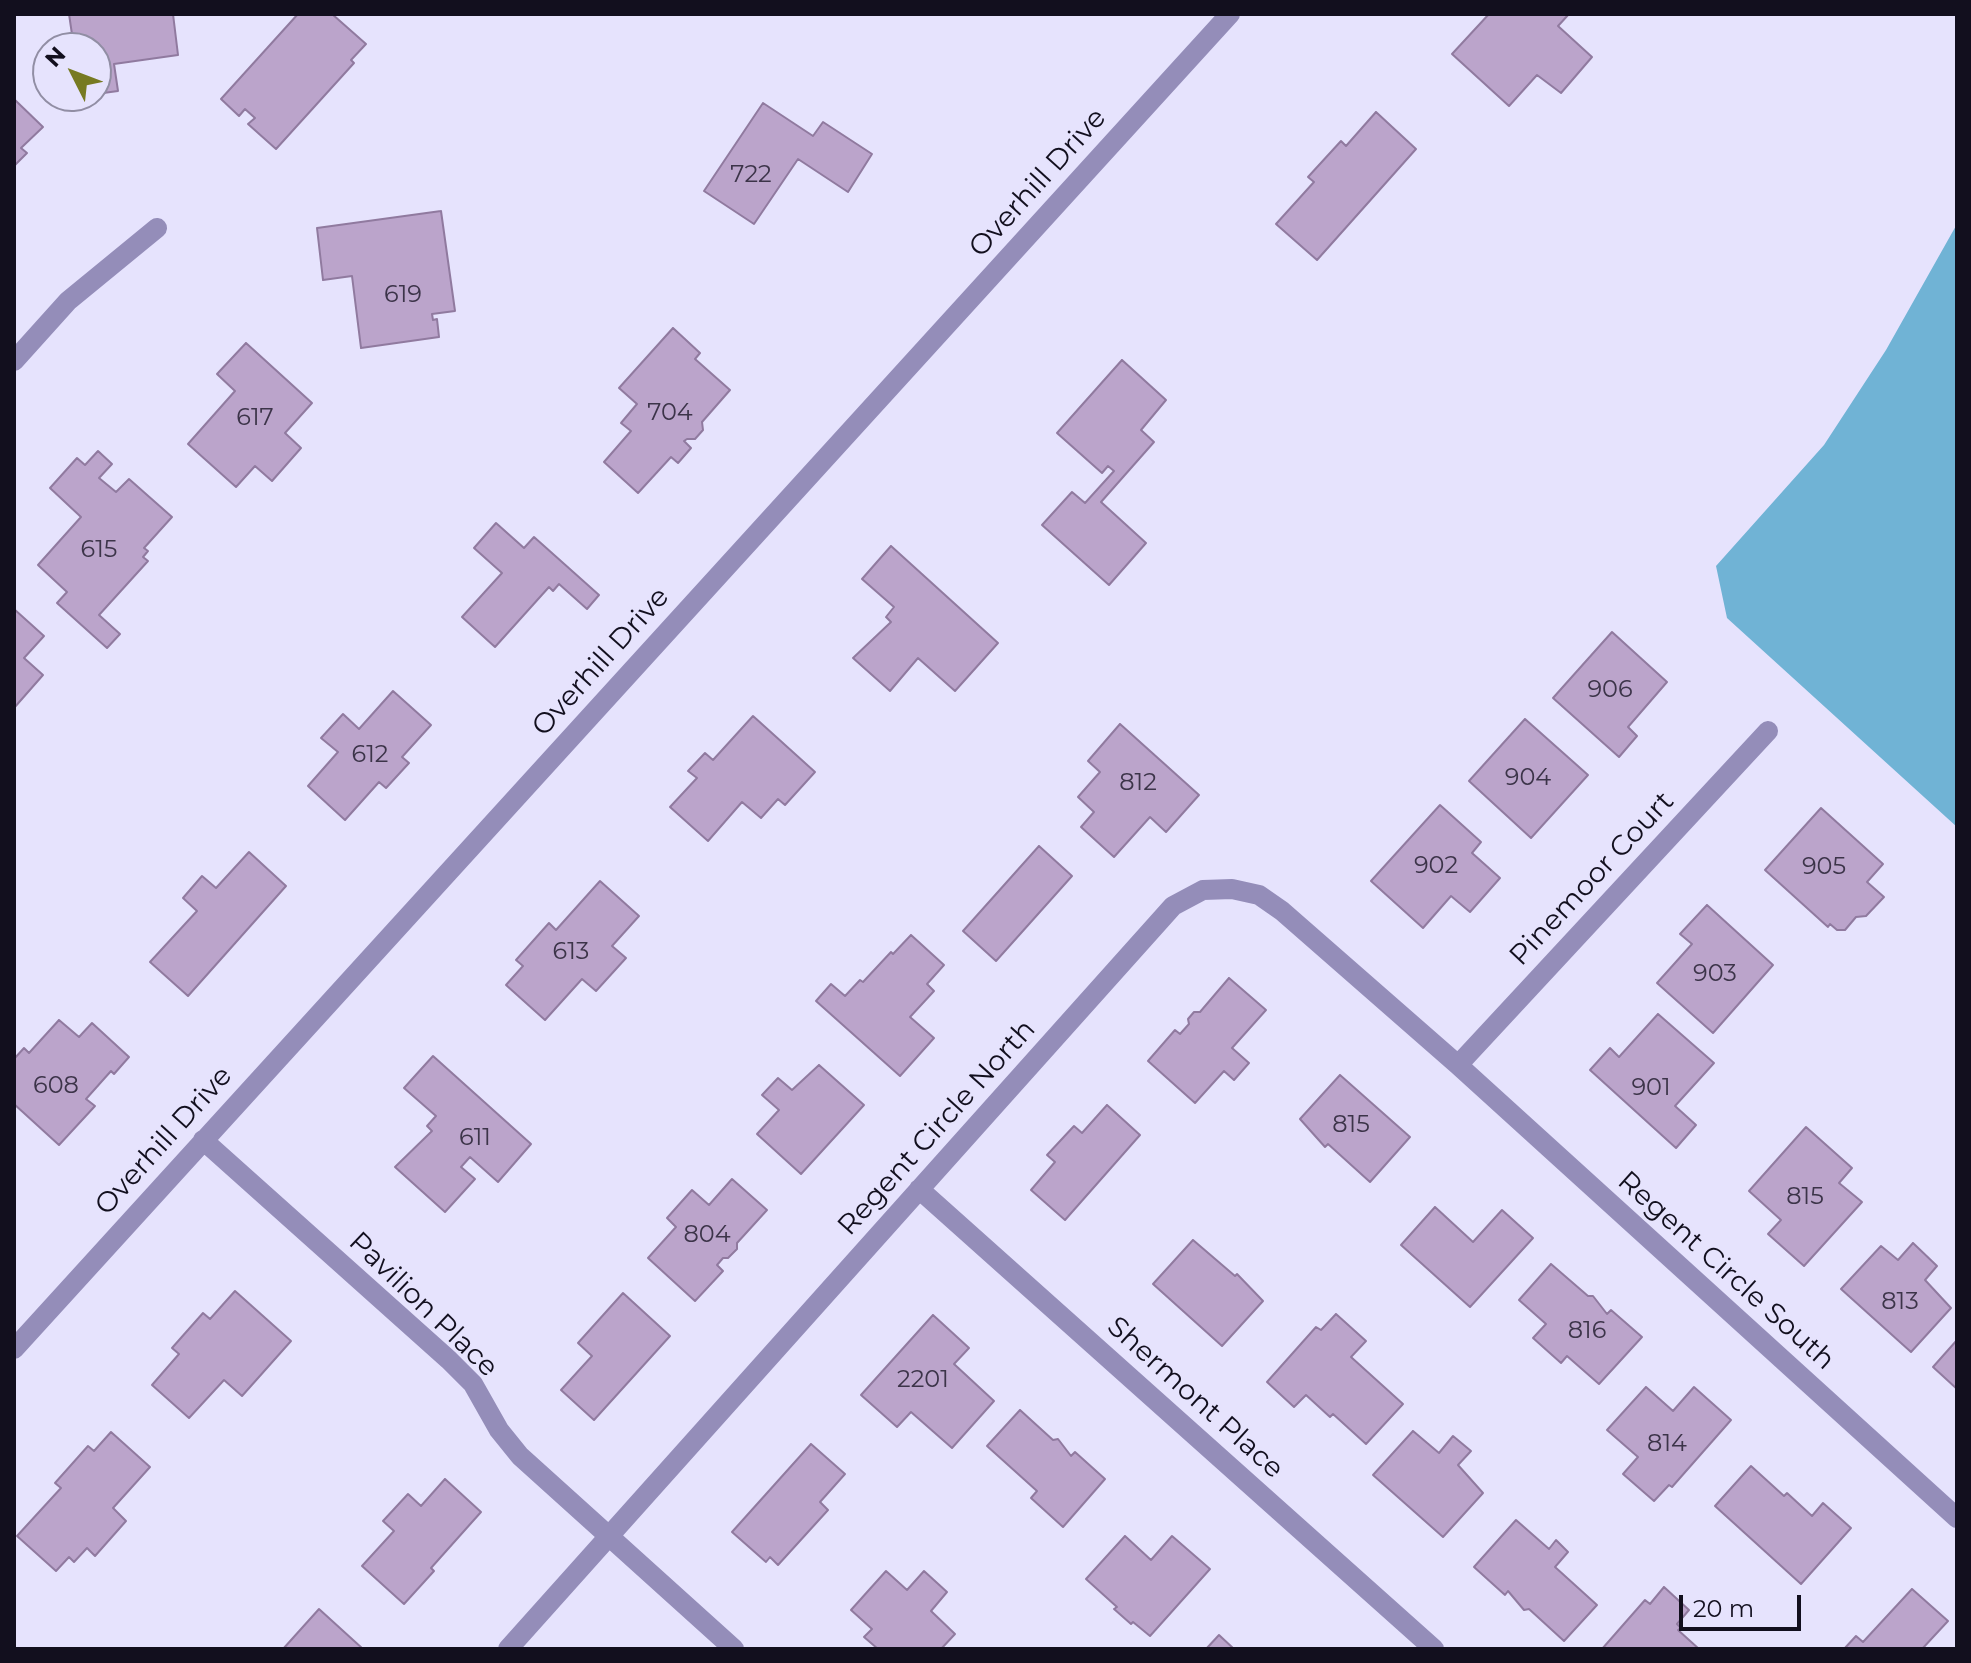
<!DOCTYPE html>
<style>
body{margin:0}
#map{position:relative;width:1971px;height:1663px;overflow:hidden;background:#e6e3fd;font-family:Montserrat,sans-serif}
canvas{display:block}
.frame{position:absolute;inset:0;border:16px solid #120f1e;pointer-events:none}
.north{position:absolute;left:32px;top:32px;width:80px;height:80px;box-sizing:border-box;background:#e6e3fd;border:2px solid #918ea4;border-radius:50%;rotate:312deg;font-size:22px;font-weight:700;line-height:32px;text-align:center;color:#120f1e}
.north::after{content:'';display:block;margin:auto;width:28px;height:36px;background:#777a22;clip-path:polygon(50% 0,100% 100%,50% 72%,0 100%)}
.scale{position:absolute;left:1679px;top:1595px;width:122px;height:36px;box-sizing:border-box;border:4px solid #120f1e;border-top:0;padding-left:10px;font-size:24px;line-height:28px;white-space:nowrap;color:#120f1e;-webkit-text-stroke:6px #e6e3fd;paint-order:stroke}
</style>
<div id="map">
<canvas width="1971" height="1663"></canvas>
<div class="frame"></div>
<div class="north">N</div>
<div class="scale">20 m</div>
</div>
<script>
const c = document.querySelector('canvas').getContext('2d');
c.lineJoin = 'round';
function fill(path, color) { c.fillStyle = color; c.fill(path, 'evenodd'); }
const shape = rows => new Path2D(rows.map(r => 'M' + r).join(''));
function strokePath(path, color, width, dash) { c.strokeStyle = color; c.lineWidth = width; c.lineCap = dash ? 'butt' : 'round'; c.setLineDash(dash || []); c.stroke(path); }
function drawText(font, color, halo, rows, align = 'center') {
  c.font = font + ' Montserrat,sans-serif'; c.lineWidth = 6; c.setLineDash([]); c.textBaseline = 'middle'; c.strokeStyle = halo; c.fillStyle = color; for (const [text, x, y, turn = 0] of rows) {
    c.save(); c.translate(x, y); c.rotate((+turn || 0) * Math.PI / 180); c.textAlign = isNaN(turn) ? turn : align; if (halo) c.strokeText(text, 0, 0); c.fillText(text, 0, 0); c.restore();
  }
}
fill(shape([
 [1957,224,1957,827,1727,618,1716,566,1824,445,1886,350]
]), '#70b3d5');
const building = shape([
 [69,14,173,14,178,55,114,64,118,91,96,94,96,48,74,48,69,14],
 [298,14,332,14,366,44,351,60,354,63,276,149,248,124,255,118,245,109,239,116,221,99,298,14],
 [1489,14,1569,14,1558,26,1592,57,1561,93,1537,75,1509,106,1452,54,1489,14],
 [14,99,43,127,21,148,27,153,14,166,14,99],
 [763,103,813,136,823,122,872,154,848,192,798,159,754,224,704,191,763,103],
 [1376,112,1416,149,1317,260,1276,224,1314,182,1308,177,1341,141,1346,146,1376,112],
 [441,211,455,311,432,314,433,320,437,319,439,337,361,348,352,276,323,280,317,228,441,211],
 [673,328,700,353,695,359,730,390,702,422,703,430,695,439,687,439,684,441,691,448,678,463,671,457,638,493,604,462,631,431,621,423,637,404,619,388,673,328],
 [246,343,312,403,285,433,301,448,272,481,255,466,236,487,188,444,235,391,217,374,246,343],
 [1122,360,1166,400,1141,430,1154,442,1101,502,1146,543,1109,585,1042,525,1072,492,1085,503,1114,471,1108,466,1102,473,1057,433,1122,360],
 [98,451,112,464,99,478,116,492,129,479,172,517,144,548,148,551,143,557,148,561,99,615,120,634,107,648,57,603,67,592,38,565,81,517,50,488,77,458,85,465,98,451],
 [496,523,524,548,534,537,599,595,587,609,559,584,553,591,549,587,495,647,462,617,502,573,474,548,496,523],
 [891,546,998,643,955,691,918,658,890,691,853,658,891,622,886,617,894,607,862,579,891,546],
 [14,609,44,636,24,658,43,675,14,708,14,609],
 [1612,632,1667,682,1628,727,1637,736,1619,757,1553,698,1612,632],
 [393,691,431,725,402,757,409,763,386,788,379,782,345,820,308,786,338,752,321,738,343,714,359,729,393,691],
 [753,716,815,772,785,805,778,799,761,818,742,802,708,841,670,807,697,778,688,771,705,753,713,760,753,716],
 [1525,719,1588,775,1531,838,1469,781,1525,719],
 [1120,724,1199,795,1166,832,1150,817,1114,857,1081,827,1094,812,1078,797,1100,772,1088,761,1120,724],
 [1440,805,1481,842,1472,853,1500,878,1470,912,1451,896,1423,928,1371,881,1440,805],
 [1821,808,1883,864,1867,882,1884,897,1866,916,1856,917,1845,930,1837,930,1830,924,1828,927,1765,870,1821,808],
 [1039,846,1072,876,996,961,963,931,1039,846],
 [249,852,286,886,188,996,150,962,197,911,183,898,202,876,216,888,249,852],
 [600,881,639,916,612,946,626,958,596,991,582,979,545,1020,506,985,523,966,516,960,549,923,556,930,600,881],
 [1707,905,1773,965,1713,1033,1657,983,1692,944,1680,934,1707,905],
 [911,935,944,965,927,984,934,991,910,1017,934,1038,900,1076,816,1001,831,984,845,996,860,980,863,982,891,952,893,954,911,935],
 [1229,978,1266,1010,1232,1048,1249,1063,1234,1080,1224,1071,1195,1103,1148,1061,1175,1030,1180,1034,1189,1024,1188,1019,1194,1012,1200,1012,1229,978],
 [1658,1014,1714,1063,1675,1106,1696,1125,1676,1148,1590,1070,1610,1048,1619,1057,1658,1014],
 [59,1020,79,1037,92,1023,129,1057,114,1074,111,1071,86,1099,95,1106,59,1145,14,1104,14,1059,24,1048,29,1053,59,1020],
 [433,1056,531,1144,498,1182,470,1157,461,1167,475,1179,445,1212,395,1167,432,1131,427,1126,436,1116,404,1088,433,1056],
 [819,1065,864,1105,801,1174,757,1134,779,1110,762,1095,778,1078,792,1090,819,1065],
 [1340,1075,1410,1137,1370,1182,1328,1144,1325,1147,1300,1119,1340,1075],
 [1107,1105,1140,1135,1065,1220,1031,1190,1055,1162,1047,1155,1074,1126,1082,1133,1107,1105],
 [1806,1127,1852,1168,1839,1183,1862,1202,1804,1266,1768,1234,1781,1220,1749,1191,1806,1127],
 [732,1179,767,1210,737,1243,737,1249,728,1258,723,1258,717,1265,723,1271,695,1301,648,1258,676,1227,667,1218,692,1190,709,1205,732,1179],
 [1435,1207,1473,1242,1502,1210,1533,1238,1470,1307,1401,1245,1435,1207],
 [1193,1240,1235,1276,1237,1274,1263,1301,1222,1346,1153,1284,1193,1240],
 [1913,1243,1937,1266,1925,1280,1951,1308,1911,1352,1841,1289,1881,1246,1898,1260,1913,1243],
 [1551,1264,1588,1296,1593,1296,1607,1314,1611,1310,1642,1337,1599,1384,1567,1356,1561,1363,1533,1338,1546,1324,1519,1300,1551,1264],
 [235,1291,291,1341,242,1396,224,1380,189,1418,152,1385,179,1354,172,1348,203,1313,210,1319,235,1291],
 [623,1293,670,1336,594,1420,561,1390,592,1356,578,1343,623,1293],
 [1336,1314,1366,1341,1351,1357,1403,1404,1366,1444,1333,1414,1330,1417,1306,1395,1294,1407,1267,1382,1316,1327,1321,1330,1336,1314],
 [933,1315,969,1348,954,1364,994,1401,952,1448,911,1412,897,1427,861,1395,933,1315],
 [1957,1340,1957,1389,1933,1367,1957,1340],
 [1646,1387,1673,1411,1694,1387,1731,1420,1672,1487,1669,1485,1654,1501,1623,1474,1638,1457,1607,1430,1646,1387],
 [1020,1410,1053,1440,1058,1439,1071,1456,1075,1452,1105,1479,1063,1527,1031,1498,1037,1491,987,1446,1020,1410],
 [1413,1431,1439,1453,1453,1436,1471,1451,1458,1465,1483,1493,1443,1537,1373,1475,1413,1431],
 [111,1432,150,1467,113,1508,126,1521,95,1556,87,1548,74,1562,69,1557,56,1571,17,1536,61,1488,55,1483,88,1446,94,1451,111,1432],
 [811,1444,845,1474,820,1502,828,1510,778,1565,770,1557,766,1562,732,1532,811,1444],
 [1751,1466,1784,1496,1787,1493,1812,1516,1823,1503,1851,1528,1801,1584,1715,1506,1751,1466],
 [445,1479,481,1512,431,1568,434,1571,404,1604,362,1566,394,1531,383,1521,408,1494,421,1506,445,1479],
 [1516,1520,1549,1549,1556,1540,1568,1552,1555,1567,1597,1605,1564,1641,1529,1609,1524,1610,1508,1591,1505,1595,1474,1567,1516,1520],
 [1125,1536,1151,1560,1172,1536,1210,1569,1150,1636,1133,1622,1131,1624,1114,1609,1117,1607,1086,1579,1125,1536],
 [886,1571,907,1590,924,1571,947,1592,931,1611,955,1634,941,1649,878,1649,864,1637,872,1629,851,1610,886,1571],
 [1664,1587,1689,1610,1677,1624,1681,1628,1678,1630,1699,1649,1602,1649,1645,1600,1650,1604,1664,1587],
 [1912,1589,1948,1621,1922,1649,1844,1649,1856,1636,1863,1642,1912,1589],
 [319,1609,363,1649,283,1649,319,1609],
 [1219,1635,1234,1649,1206,1649,1219,1635]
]);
fill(building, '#bba4cb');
strokePath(building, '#907a9f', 2);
strokePath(shape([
 [14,361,68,301,157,228],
 [1458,1065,1768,731],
 [203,1140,449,1360,473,1384,499,1430,520,1456,734,1649],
 [919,1189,1434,1649],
 [14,1349,1230,14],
 [508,1649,1173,906,1203,890,1232,889,1259,895,1282,911,1458,1065,1957,1518]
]), '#948db9', 20);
drawText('24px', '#3c3449', null, [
 ["722",751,175],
 ["619",403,295],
 ["704",670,413],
 ["617",255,418],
 ["615",99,550],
 ["906",1610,690],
 ["612",370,755],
 ["904",1528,778],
 ["812",1138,783],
 ["902",1436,866],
 ["905",1824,867],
 ["613",571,952],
 ["903",1715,974],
 ["608",56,1086],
 ["901",1651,1088],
 ["815",1351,1125],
 ["611",475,1138],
 ["815",1805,1197],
 ["804",707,1235],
 ["813",1900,1302],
 ["816",1587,1331],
 ["2201",923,1380],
 ["814",1667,1444]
]);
drawText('28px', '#120f1e', '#e6e3fd', [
 ["Overhill Drive",1038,183,-48],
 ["Overhill Drive",601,662,-48],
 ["Pinemoor Court",1592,879,-47],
 ["Regent Circle North",937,1128,-48],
 ["Overhill Drive",164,1141,-48],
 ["Regent Circle South",1726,1271,42],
 ["Pavilion Place",423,1305,44],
 ["Shermont Place",1195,1398,42]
]);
</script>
